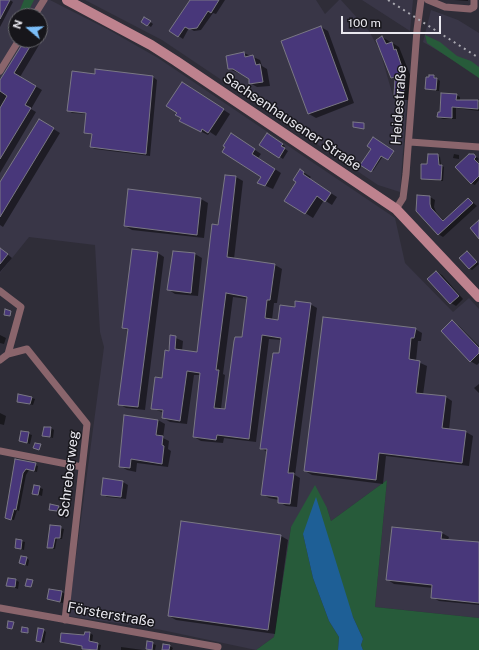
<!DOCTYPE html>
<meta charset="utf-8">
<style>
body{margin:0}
#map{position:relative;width:479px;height:650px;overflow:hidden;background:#2f2d38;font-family:"Public Sans",sans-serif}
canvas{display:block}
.north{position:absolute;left:8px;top:8px;width:40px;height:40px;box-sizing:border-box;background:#17161b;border:1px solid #6b6a70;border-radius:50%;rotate:289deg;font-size:11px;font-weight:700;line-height:16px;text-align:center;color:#e9e8ef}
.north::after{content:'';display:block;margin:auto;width:14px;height:18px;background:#7bbef9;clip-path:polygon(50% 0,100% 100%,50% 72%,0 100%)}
.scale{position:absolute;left:341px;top:16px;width:100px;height:18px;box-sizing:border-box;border:2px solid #e9e8ef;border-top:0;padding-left:5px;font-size:12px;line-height:14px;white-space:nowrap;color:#e9e8ef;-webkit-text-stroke:3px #17161b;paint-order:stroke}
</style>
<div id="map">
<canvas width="479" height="650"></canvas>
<div class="north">N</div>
<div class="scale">100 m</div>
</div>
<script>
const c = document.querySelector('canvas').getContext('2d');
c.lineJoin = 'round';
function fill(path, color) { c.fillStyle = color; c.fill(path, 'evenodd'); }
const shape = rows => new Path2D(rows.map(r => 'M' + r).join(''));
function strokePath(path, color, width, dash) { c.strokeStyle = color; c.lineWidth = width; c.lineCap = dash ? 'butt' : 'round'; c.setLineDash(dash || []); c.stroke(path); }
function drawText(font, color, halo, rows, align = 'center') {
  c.font = font + ' "Public Sans",sans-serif'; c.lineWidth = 3; c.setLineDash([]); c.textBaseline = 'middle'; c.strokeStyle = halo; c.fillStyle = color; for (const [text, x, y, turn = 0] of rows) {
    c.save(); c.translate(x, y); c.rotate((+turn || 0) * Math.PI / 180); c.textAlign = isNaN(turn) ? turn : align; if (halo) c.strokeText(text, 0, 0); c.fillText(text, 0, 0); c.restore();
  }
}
fill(shape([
 [0,0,50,0,109,30,158,58,395,218,405,263,453,312,469,298,479,309,479,618,375,607,387,480,331,521,327,508,291,527,274,637,256,650,157,629,68,616,104,347,100,332,95,245,29,237,0,273],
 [16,16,40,16,40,40,16,40],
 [85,0,316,0,325,14,339,0,341,0,369,31,380,51,393,96,407,97,400,192,378,185,162,40],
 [362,0,413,0,410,31],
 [431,10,458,20,479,33,479,75,423,42]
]), '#393647');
fill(shape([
 [24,0,34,0,26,16,16,16,16,31,14,32,10,31,8,28,10,23,19,12],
 [425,35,440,42,457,56,471,61,479,67,479,78,427,43],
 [387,480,375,607,479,618,479,650,363,650,361,645,363,639,353,617,303,534,313,578,329,621,339,637,338,650,256,650,274,637,291,527,315,485,327,508,331,521]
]), '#275b3a');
fill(shape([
 [316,497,353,617,363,639,361,645,363,650,338,650,339,637,329,621,313,578,303,534]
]), '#1e5f96');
fill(shape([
 [0,0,10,0,13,2,0,27],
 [190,0,225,0,216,14,213,13,201,30,194,31,189,28,183,39,171,31],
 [454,0,468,0,468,1],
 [148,20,153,24,151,27,142,21],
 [321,27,328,31,354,103,316,118,309,114,283,42],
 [382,37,399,47,411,77,411,100,402,100,396,96,396,79,392,77],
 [40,39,42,40,20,77,42,90,31,109,36,112,0,173,0,82,26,40],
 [244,53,260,60,262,66,267,69,270,86,257,87,250,83,250,78,229,69],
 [96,70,153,77,157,80,150,156,95,149,91,147,92,135,85,133,87,114,72,113,68,110,96,76],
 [434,76,440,81,439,91,426,89],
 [189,87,230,114,216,136,210,132,208,135,180,121],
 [456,95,460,97,460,101,479,102,479,111,456,108,456,119,443,119,438,117],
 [39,120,60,133,3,227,0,225,0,184],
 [267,135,285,146,284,148,288,151,283,159,261,144],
 [238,138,261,154,258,158,281,173,273,189,259,183,262,177,226,147],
 [373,139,394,152,389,160,383,156,373,171,362,164,372,149],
 [454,154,459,155,459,159,453,158],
 [437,155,440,157,441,165,444,167,443,181,422,178,427,165],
 [474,155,479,159,477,161,479,164,479,180,475,185,471,183],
 [300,170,311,177,309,179,337,197,332,205,324,200,313,218,285,200,297,182],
 [236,177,243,181,234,259,275,265,282,269,277,303,274,303,272,320,279,321,295,308,310,304,317,308,295,475,300,478,297,507,286,506,279,502,279,500,269,498,262,494,267,452,261,448,282,340,269,339,256,442,224,438,223,443,201,441,194,437,201,375,194,375,187,424,170,422,163,418,164,413,152,408,163,379,171,336,183,341,182,351,198,353,219,226],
 [233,297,248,299,243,338,226,410,221,409,225,375,223,374],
 [129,190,201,199,208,203,204,238,132,230,125,226],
 [430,197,435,200,434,207,436,212,444,221,469,199,477,206,443,237,438,234,417,210],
 [0,248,12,258,0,272],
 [173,252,195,254,202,258,198,296,175,294,169,290],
 [467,252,479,264,472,270,469,268],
 [158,253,164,257,145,410,126,408,119,404,128,331,123,328],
 [436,272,442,275,463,299,456,306,451,303],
 [453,322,459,326,479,346,479,363,477,365,470,361],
 [415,329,422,333,421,341,418,341,416,361,427,366,423,395,446,397,452,401,449,430,466,432,473,436,469,466,386,456,383,484,312,475,305,471],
 [0,335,6,338,4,344,0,343],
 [479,384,479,393,474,388],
 [32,398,35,399,33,405,18,401],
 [0,413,6,416,4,425,0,424],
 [158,420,165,424,163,438,169,441,168,449,171,451,168,467,137,463,136,472,127,470,120,466],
 [51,428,54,430,53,438,43,435],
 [22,432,32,435,30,444,20,440],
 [16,460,38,466,37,472,29,470,26,475,19,511,17,510,14,520,9,519],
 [104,479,123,482,128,485,126,499,107,497,102,494],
 [35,486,43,489,42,496,33,493],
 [182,522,281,536,288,540,275,634,176,620,169,616],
 [51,526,64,529,62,539,57,538,55,549,48,547],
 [442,533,449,537,448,540,479,543,479,605,439,601,432,597,433,588,394,584,388,580],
 [17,540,25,542,24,550,16,547],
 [26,558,29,560,28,566,20,563],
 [16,580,19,582,18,589,8,585],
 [62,592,65,594,63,603,48,599],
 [43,630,46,632,44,643,37,640],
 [90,633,93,635,92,643,101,645,100,650,83,649,85,636],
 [148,642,156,645,155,650,147,648],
 [170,646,173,648,172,650,163,650],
 [121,647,143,650,144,650,121,650]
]), '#0007');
const building = shape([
 [0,0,10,0,0,19,0,0],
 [190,0,219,0,211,13,208,11,197,28,189,29,185,27,178,37,169,31,190,0],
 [144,17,151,21,147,26,141,22,144,17],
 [321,26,348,100,308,114,281,41,321,26],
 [382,36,386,44,392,42,394,50,396,49,404,73,404,96,394,96,395,77,391,78,376,40,382,36],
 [25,40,34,40,14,73,36,86,25,105,31,108,0,159,0,108,7,96,0,91,0,80,25,40],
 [244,52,245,57,253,55,256,65,260,64,263,82,249,84,249,79,233,69,228,69,226,56,244,52],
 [95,69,153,76,146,154,90,147,92,134,84,133,86,113,67,111,72,71,95,74,95,69],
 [429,75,434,75,434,78,437,78,436,90,425,89,426,77,429,77,429,75],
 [182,82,224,109,208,133,202,129,201,132,179,121,181,118,175,115,177,113,166,106,182,82],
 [441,93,457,94,456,100,478,100,478,109,452,107,452,118,437,117,438,112,440,112,441,93],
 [39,119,54,128,0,217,0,182,39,119],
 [353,122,364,123,364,129,353,127,353,122],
 [231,133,255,149,252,154,275,169,265,186,257,183,261,177,222,152,225,147,223,146,231,133],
 [267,133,283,144,281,146,285,148,279,158,259,145,267,133],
 [373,137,394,151,388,160,381,156,371,172,360,165,371,149,367,146,373,137],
 [428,154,438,154,439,165,442,165,441,180,421,179,421,164,427,164,428,154],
 [469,154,474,154,476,157,474,159,479,164,479,176,471,184,455,167,469,154],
 [300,169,304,172,303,174,331,193,325,202,317,196,305,214,284,201,296,182,293,180,300,169],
 [225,175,236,176,227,257,275,264,270,300,267,300,265,318,278,320,280,305,295,307,295,301,311,303,288,473,294,473,290,504,278,503,278,497,261,495,267,449,260,449,268,389,273,353,279,353,281,338,262,335,249,439,217,435,216,440,193,437,200,373,187,371,180,421,162,418,163,410,151,409,155,377,162,378,165,350,169,351,170,335,176,336,175,349,197,352,212,224,218,225,225,175],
 [226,293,247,297,242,337,235,337,234,341,225,409,214,408,219,370,216,370,226,293],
 [128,189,201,198,197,235,124,226,128,189],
 [417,195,430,196,430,204,431,208,443,221,468,198,473,203,438,235,416,211,417,195],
 [479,220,479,239,470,228,479,220],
 [0,248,8,254,0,264,0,248],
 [132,249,158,252,138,407,118,405,128,329,122,328,132,249],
 [173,251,195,253,191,293,167,290,173,251],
 [467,251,477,262,469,269,459,258,467,251],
 [436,271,459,296,450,304,427,279,436,271],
 [5,309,11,311,10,316,4,315,5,309],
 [323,317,416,328,414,338,411,338,409,359,420,361,416,393,446,396,442,428,466,431,462,463,379,453,376,480,304,471,323,317],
 [452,320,479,348,479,353,470,362,441,331,452,320],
 [18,394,32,397,30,404,17,402,18,394],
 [124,415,158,420,156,435,163,436,162,445,164,446,162,464,131,459,130,468,119,467,124,415],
 [44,427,51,427,50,437,42,436,44,427],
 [21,431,29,432,27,443,19,441,21,431],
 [35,443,41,444,39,450,33,448,35,443],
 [15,459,36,463,34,471,26,469,23,473,16,510,14,509,11,520,5,518,15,459],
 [103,478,123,481,121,497,101,495,103,478],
 [34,485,40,486,38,495,32,494,34,485],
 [50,504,59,506,57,511,49,510,50,504],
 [181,521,281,535,268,630,168,616,181,521],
 [50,525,61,526,60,538,55,538,53,548,47,548,50,525],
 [392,527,442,532,441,539,479,542,479,603,431,598,432,585,386,580,392,527],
 [16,539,22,540,21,549,15,548,16,539],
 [21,556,27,557,25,565,19,563,21,556],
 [8,578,16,579,15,587,6,586,8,578],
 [27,579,33,580,31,587,25,586,27,579],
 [49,589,62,591,60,602,47,599,49,589],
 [8,621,14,622,12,629,7,628,8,621],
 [22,627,28,628,28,633,21,632,22,627],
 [38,628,44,629,41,642,36,641,38,628],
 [85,632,90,632,89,641,98,643,97,650,82,649,82,646,60,642,61,633,84,635,85,632],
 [147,641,153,642,152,650,146,649,147,641],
 [163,644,170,645,169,650,162,650,163,644]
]);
fill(building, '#48377a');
strokePath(building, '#7a7884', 1);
strokePath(shape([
 [428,0,445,7,470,9,474,7,474,0],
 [34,16,44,0],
 [0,71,19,40],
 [410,142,479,147],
 [396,209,403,198,406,174,417,30,421,0],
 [0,291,21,307,8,354,27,349,87,424,65,620],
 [0,360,8,354],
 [0,451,82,467],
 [0,608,218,647]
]), '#8a656c', 7);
strokePath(shape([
 [67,0,151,45,176,61,396,209,479,297]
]), '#be828e', 10);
strokePath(shape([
 [388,0,479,58]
]), '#a9a8b0', 2, [2, 4]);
drawText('14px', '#e9e8ef', '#17161b', [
 ["Heidestraße",399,105,-86],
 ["Sachsenhausener Straße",292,122,34],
 ["Schreberweg",69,474,-83],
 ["Försterstraße",111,615,10]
]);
</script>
